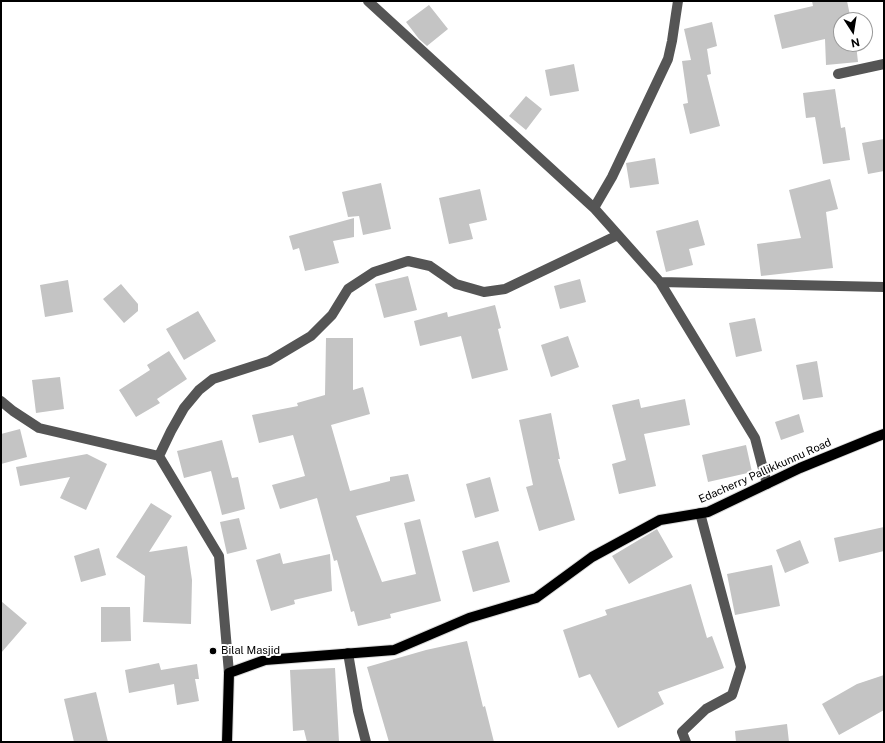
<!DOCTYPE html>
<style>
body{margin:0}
#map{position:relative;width:885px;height:743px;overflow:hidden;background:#fff;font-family:"Public Sans",sans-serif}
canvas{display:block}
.frame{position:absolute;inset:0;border:2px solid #000;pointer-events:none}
.north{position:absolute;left:833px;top:12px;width:40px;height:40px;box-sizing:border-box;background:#fff;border:1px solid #999;border-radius:50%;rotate:168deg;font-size:11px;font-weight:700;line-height:16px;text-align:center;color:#000}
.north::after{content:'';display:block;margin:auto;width:14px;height:18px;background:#000;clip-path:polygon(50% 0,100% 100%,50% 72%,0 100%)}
</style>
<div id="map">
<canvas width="885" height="743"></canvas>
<div class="frame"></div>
<div class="north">N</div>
</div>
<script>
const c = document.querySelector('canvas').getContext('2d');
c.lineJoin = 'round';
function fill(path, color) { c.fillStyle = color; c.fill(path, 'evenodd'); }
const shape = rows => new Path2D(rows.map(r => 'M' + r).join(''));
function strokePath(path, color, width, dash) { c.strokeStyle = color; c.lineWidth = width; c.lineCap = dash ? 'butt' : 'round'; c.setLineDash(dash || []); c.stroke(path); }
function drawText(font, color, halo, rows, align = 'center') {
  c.font = font + ' "Public Sans",sans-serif'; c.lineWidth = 4; c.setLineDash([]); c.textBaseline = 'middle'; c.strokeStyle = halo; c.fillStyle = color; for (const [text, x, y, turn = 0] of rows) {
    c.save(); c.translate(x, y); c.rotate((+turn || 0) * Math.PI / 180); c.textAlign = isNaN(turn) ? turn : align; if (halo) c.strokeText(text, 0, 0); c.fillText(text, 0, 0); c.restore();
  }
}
fill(shape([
 [812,1,847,1,851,20,841,20,841,44,856,44,858,62,826,65,825,39,782,49,774,15,813,6],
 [429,5,448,29,427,46,419,39,406,22],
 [712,22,717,46,707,49,711,74,707,75,720,126,690,134,683,104,688,103,682,61,691,60,684,29],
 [574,64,579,91,550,96,545,70],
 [835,89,841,128,845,127,850,160,823,164,815,117,806,118,803,93],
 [526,96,542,109,526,130,509,116],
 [884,139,884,171,868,174,862,143],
 [655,158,659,184,630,188,626,163],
 [830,179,838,209,826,212,833,268,761,276,757,244,801,238,789,190],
 [381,183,391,229,363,235,359,216,348,217,342,192],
 [480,189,487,220,469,224,473,239,449,244,439,198],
 [354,218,354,237,333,241,339,263,305,271,299,248,293,250,289,236],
 [698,220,705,245,689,249,693,265,666,272,656,231],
 [408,276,417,310,384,318,375,284],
 [580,279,586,302,560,309,554,286],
 [68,280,73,312,45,317,40,285],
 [121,284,138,304,138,311,124,323,103,299],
 [495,305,501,328,498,329,508,370,472,379,461,336,420,346,414,321,447,312,448,317],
 [198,311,216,341,184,360,166,329],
 [755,318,762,351,736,357,729,323],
 [568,336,579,367,551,377,541,345],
 [326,338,353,338,353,390,363,387,370,414,331,425,350,491,390,481,390,477,408,474,415,501,356,516,382,582,416,574,404,523,420,519,441,601,390,614,391,618,358,626,354,611,351,612,337,560,334,561,317,498,280,509,272,485,305,476,293,435,259,443,252,415,298,406,297,403,325,395],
 [169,351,187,379,157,399,160,403,136,417,119,390,150,370,147,365],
 [817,361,823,397,803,400,796,365],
 [60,377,64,409,36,413,32,380],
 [639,399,641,408,685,399,690,425,644,434,656,486,619,494,612,464,626,460,612,405],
 [551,413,560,459,558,459,575,520,539,531,526,487,533,485,519,420],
 [799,414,804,432,781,440,775,422],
 [20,429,27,457,1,464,1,434],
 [222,440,232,478,238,477,245,509,222,515,211,471,184,478,177,451],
 [746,445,752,472,708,482,702,455],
 [87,454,107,464,86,510,60,498,70,477,20,486,16,467],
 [490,477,499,511,475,518,466,484],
 [151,503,172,516,149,552,187,546,192,580,191,624,143,622,145,576,116,557],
 [239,518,247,549,227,554,220,522],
 [884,527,884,551,839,562,834,538],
 [657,529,673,557,629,584,612,556],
 [800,540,809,563,785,573,776,550],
 [498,541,510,582,473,592,462,551],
 [99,548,106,575,81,582,74,556],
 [280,553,283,564,330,554,332,591,294,600,295,604,271,611,256,560],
 [772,565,780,606,735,615,727,574],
 [691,584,707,638,712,636,724,668,658,692,664,704,618,728,590,674,579,678,563,630,607,615,605,610],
 [1,601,27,623,1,653],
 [101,607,130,607,131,641,101,642],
 [467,641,483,707,485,706,494,742,389,742,367,667,426,650],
 [159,663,161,670,197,664,199,679,195,679,199,701,177,705,174,684,129,693,125,670],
 [335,668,339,742,307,742,304,730,293,731,290,670],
 [884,675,884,710,839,735,822,704,857,684],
 [96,692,108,742,74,742,64,699],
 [787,724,789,742,736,742,735,731]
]), '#c4c4c4');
const major = shape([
 [227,742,229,673,265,660,394,650,469,618,536,598,592,557,660,520,708,512,800,468,876,437,884,434]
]);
strokePath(major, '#dbdbdb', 12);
strokePath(shape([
 [368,1,594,208,660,282,755,438,767,484],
 [838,74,884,64],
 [594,208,612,177,668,59,672,41,676,14,678,1],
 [660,282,884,287],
 [1,401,13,411,39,428,159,456,219,556,229,673],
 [159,456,171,431,184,408,199,390,213,379,269,361,311,336,332,315,348,289,374,272,408,261,430,266,456,284,484,292,505,289,618,235],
 [348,653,358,711,366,742],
 [686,742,682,732,706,709,732,695,741,667,700,513]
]), '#555', 10);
strokePath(major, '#000', 10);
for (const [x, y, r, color] of [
 [213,651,4,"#000"]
]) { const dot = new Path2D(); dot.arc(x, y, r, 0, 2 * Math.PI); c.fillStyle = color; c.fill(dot); strokePath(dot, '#fff', 1.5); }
drawText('11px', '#000', '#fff', [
 ["Edacherry Pallikkunnu Road",765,471,-24]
]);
drawText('11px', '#000', '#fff', [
 ["Bilal Masjid",221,651]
], 'left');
</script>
